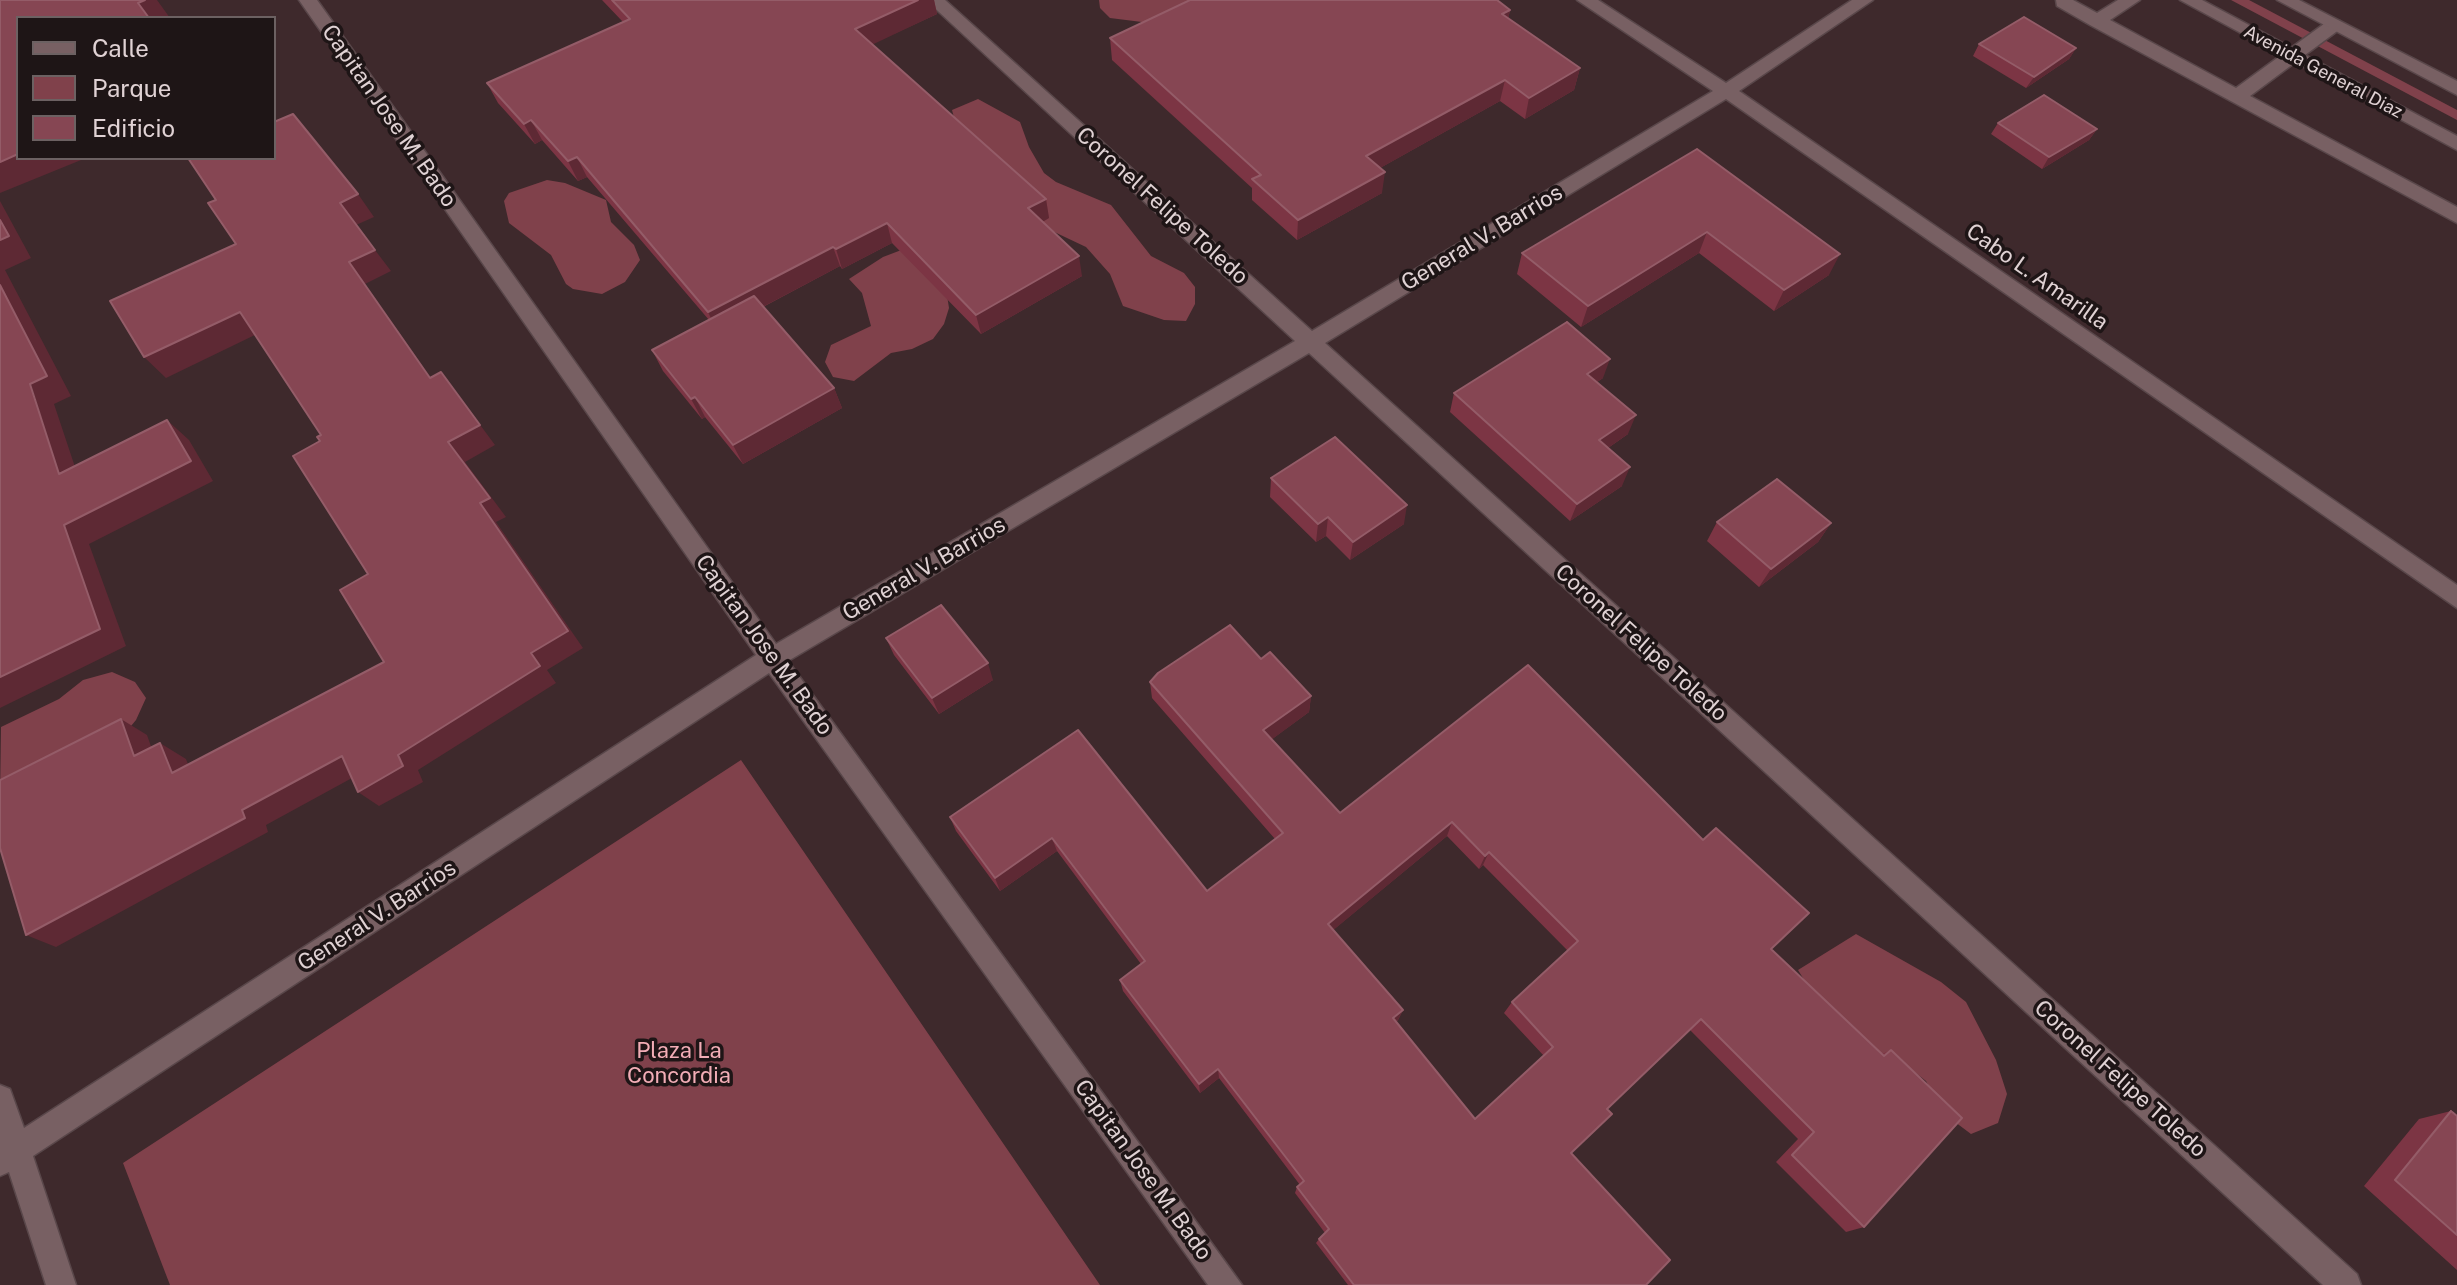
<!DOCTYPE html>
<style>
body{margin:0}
#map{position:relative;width:2457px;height:1285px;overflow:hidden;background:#3e292c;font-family:"Public Sans",sans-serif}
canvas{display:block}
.legend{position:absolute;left:16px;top:16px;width:260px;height:144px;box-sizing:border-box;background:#1e1516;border:2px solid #6c6162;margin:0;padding:10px 14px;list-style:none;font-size:24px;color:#e0d2d4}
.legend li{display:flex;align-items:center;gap:16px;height:40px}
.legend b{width:40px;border:2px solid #6c6162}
</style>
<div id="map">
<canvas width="2457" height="1285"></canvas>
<ul class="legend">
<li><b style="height:10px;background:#786063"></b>Calle</li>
<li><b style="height:22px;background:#80414b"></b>Parque</li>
<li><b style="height:22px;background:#864653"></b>Edificio</li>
</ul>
</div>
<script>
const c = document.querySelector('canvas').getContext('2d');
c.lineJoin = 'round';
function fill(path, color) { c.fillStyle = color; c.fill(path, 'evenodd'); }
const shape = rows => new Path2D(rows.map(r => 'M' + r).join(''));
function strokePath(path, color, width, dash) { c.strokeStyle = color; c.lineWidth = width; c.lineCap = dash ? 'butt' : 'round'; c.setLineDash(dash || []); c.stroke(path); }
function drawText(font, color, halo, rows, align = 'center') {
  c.font = font + ' "Public Sans",sans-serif'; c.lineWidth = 7; c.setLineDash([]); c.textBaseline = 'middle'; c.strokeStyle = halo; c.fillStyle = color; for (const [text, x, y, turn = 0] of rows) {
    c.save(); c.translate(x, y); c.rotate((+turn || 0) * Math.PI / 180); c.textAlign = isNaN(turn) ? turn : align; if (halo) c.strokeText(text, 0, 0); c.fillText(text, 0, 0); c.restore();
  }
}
fill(shape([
 [1099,0,1210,0,1150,23,1110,18,1100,8],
 [2231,0,2249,0,2457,110,2457,120],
 [978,99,1020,122,1029,147,1044,173,1056,182,1111,205,1151,256,1184,273,1195,287,1195,304,1186,321,1164,320,1123,306,1110,274,1086,247,1048,229,956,125,952,110],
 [547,180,565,183,606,200,611,222,634,245,640,260,625,282,602,294,573,289,566,284,551,255,509,223,504,201,509,193],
 [904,249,944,276,949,308,944,324,933,339,912,349,891,353,854,381,833,377,825,362,831,345,871,326,862,293,849,279,883,257],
 [112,672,135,682,146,698,136,720,116,744,0,801,1,727,59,699,83,680],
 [741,760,1100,1285,170,1285,123,1163],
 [1856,934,1941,982,1966,1002,1996,1060,2007,1094,1998,1123,1971,1134,1943,1113,1926,1081,1897,1058,1866,1049,1834,1028,1798,970]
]), '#80414b');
const lane = shape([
 [2056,0,2073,0,2097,13,2118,0,2140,0,2110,20,2236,88,2328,21,2340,21,2340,29,2250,96,2457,207,2457,223,2090,25,2057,6,2056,0]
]);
const street = shape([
 [299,0,317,0,776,644,1295,341,926,0,945,0,1312,331,1713,91,1577,0,1598,0,1726,83,1852,0,1873,0,1739,91,2457,585,2457,608,1726,99,1325,343,2357,1274,2361,1285,2323,1285,1309,353,788,661,1242,1285,1208,1285,769,673,33,1156,76,1285,46,1285,9,1172,0,1176,0,1085,10,1089,24,1128,756,655,299,0],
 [2180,0,2202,0,2457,136,2457,150,2180,0],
 [2277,0,2299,0,2457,81,2457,95,2277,0]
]);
strokePath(lane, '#59474a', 3);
strokePath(street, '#59474a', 3);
fill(lane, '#786063');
fill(street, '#786063');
fill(shape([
 [602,0,934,0,937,14,872,44,1046,199,1049,218,1043,222,1082,276,981,334,892,243,842,269,840,266,763,307,834,388,842,408,743,464,705,417,702,419,663,371,652,350,709,320,587,177,578,181,542,140,535,144,498,103,487,83,623,22],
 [1510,10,1508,19,1580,68,1574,90,1525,119,1500,101,1380,168,1382,193,1297,240,1252,200,1252,188,1112,60,1110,38],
 [1979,44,2076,48,2069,59,2026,88,1973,56],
 [1998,123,2097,129,2089,140,2042,169,1991,134],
 [1697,149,1829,275,1774,311,1699,253,1581,327,1517,274,1522,253],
 [1603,378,1597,382,1628,434,1608,448,1622,486,1570,521,1450,412,1454,393],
 [1271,478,1404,524,1350,560,1326,536,1316,542,1270,497],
 [1717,522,1831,523,1818,542,1759,587,1707,541],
 [886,638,993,680,939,714,894,655],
 [1261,659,1311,696,1309,712,1272,739,1340,813,1528,665,1771,949,1882,1054,1891,1050,1864,1227,1846,1232,1776,1162,1798,1139,1690,1030,1607,1109,1571,1153,1646,1285,1348,1285,1316,1243,1319,1239,1325,1233,1295,1193,1297,1187,1300,1185,1219,1078,1200,1093,1123,991,1120,980,1141,964,1057,851,1000,891,956,831,950,817,1078,730,1207,891,1275,839,1152,698,1150,682],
 [1447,836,1479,869,1483,865,1568,951,1512,1002,1504,1013,1544,1056,1475,1119,1396,1022,1398,1020,1403,1010,1333,930],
 [2451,1111,2457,1116,2457,1270,2364,1186,2419,1119]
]), '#7c3544');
fill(shape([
 [145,0,157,0,170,18,149,18,138,3],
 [918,0,934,0,937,14,861,50,855,29],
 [1510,10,1506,31,1502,14],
 [2076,48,2069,59,2026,88,2034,77],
 [1580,68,1574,90,1525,119,1529,98],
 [1505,80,1500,101,1364,177,1366,156],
 [531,120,542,140,535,144,524,124],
 [2097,129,2089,140,2042,169,2049,157],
 [18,154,18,158,86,158,0,193,0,162],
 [577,157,587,177,578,181,568,161],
 [1385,172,1382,193,1297,240,1298,220],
 [358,194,374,217,356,225,340,203],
 [1046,199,1049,218,1032,228,1028,208],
 [0,201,31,258,5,270,71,396,54,404,84,494,59,474,0,285],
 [887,223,892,243,842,269,836,249],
 [1707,232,1699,253,1581,327,1588,306],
 [833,247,840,266,717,331,708,312],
 [375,250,391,271,365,284,446,399,349,262],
 [1840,254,1829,275,1774,311,1784,290],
 [1079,256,1082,276,981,334,976,315],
 [240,312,259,333,166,378,144,357],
 [1610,359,1603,378,1581,393,1587,374],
 [441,372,495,445,465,462,506,517,496,522,583,648,547,670,556,683,418,770,423,782,379,806,358,792,398,755,531,653,480,503,448,442],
 [834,388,842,408,743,464,733,445],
 [695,397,705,417,702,419,691,399],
 [1636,415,1628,434,1592,459,1599,440],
 [167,420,189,440,213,481,89,544,126,646,0,708,0,677,64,525],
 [1630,467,1622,486,1570,521,1577,504],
 [1407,505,1404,524,1350,560,1353,542],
 [1328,517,1326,536,1316,542,1318,524],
 [1831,523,1818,542,1759,587,1771,569],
 [988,663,993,680,939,714,932,698],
 [1311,696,1309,712,1263,746,1263,730],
 [121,719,147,735,160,772,134,756],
 [160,743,186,759,197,788,172,773],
 [342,756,363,772,266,825,268,832,56,947,26,935,242,810],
 [1452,822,1447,836,1325,937,1328,924],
 [1052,838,1057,851,1000,891,995,878],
 [1489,852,1483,865,1479,869,1485,856],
 [1403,1010,1398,1020,1389,1028,1393,1018],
 [1218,1069,1219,1078,1200,1093,1199,1084]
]), '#5e2934');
const building = shape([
 [0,0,145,0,138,3,149,18,18,18,18,154,0,162,0,0],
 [612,0,918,0,855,29,1046,199,1028,208,1079,256,976,315,887,223,836,249,833,247,708,312,577,157,568,161,531,120,524,124,487,83,630,19,612,0],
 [1190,0,1497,0,1510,10,1502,14,1580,68,1529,98,1505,80,1366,156,1385,172,1298,220,1252,179,1261,175,1110,38,1190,0],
 [2024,17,2076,48,2034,77,1979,44,2024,17],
 [2044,95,2097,129,2049,157,1998,123,2044,95],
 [293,114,358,194,340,203,375,250,349,262,430,378,441,372,480,425,448,442,490,498,480,503,568,631,531,653,540,666,398,755,403,766,358,792,342,756,242,810,245,818,26,935,0,848,0,780,121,719,134,756,160,743,172,773,384,662,340,590,368,574,293,456,320,441,317,437,321,435,240,312,144,357,110,301,236,244,208,203,216,200,188,158,274,158,274,122,293,114],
 [1697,149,1840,254,1784,290,1707,232,1588,306,1522,253,1697,149],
 [0,220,9,236,0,240,0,220],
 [0,285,47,376,30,384,59,474,167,420,191,461,64,525,100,629,0,677,0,285],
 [754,296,834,388,733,445,695,397,691,399,652,350,754,296],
 [1567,322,1610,359,1587,374,1636,415,1599,440,1630,467,1577,504,1454,393,1567,322],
 [1335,437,1407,505,1353,542,1328,517,1318,524,1271,478,1335,437],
 [1777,479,1831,523,1771,569,1717,522,1777,479],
 [941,605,988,663,932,698,886,638,941,605],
 [1230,625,1261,659,1270,652,1311,696,1263,730,1340,813,1528,665,1703,840,1716,828,1809,913,1771,949,1884,1056,1891,1050,1962,1118,1864,1227,1792,1155,1814,1132,1701,1019,1607,1109,1612,1114,1571,1153,1670,1260,1646,1285,1354,1285,1319,1239,1329,1229,1297,1187,1304,1181,1218,1069,1199,1084,1120,980,1145,961,1052,838,995,878,950,817,1078,730,1207,891,1283,833,1150,682,1158,673,1230,625],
 [1452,822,1485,856,1489,852,1578,941,1512,1002,1553,1047,1475,1119,1393,1018,1403,1010,1328,924,1452,822],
 [2451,1111,2457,1116,2457,1235,2395,1180,2451,1111]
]);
fill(building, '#864653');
strokePath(building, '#945c68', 2);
drawText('18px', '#e0d2d4', '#1e1516', [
 ["Avenida General Diaz",2323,72,28]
]);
drawText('22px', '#e0d2d4', '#1e1516', [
 ["Capitan Jose M. Bado",389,116,55],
 ["Coronel Felipe Toledo",1162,206,42],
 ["General V. Barrios",1482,238,-31],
 ["Cabo L. Amarilla",2037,277,35],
 ["General V. Barrios",924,569,-30],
 ["Coronel Felipe Toledo",1641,643,42],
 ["Capitan Jose M. Bado",764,645,54],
 ["General V. Barrios",377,916,-33],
 ["Coronel Felipe Toledo",2120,1079,42],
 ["Capitan Jose M. Bado",1143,1170,54]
]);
drawText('22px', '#f2adb6', '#1e1516', [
 ["Plaza La",679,1051],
 ["Concordia",679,1076]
]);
</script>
